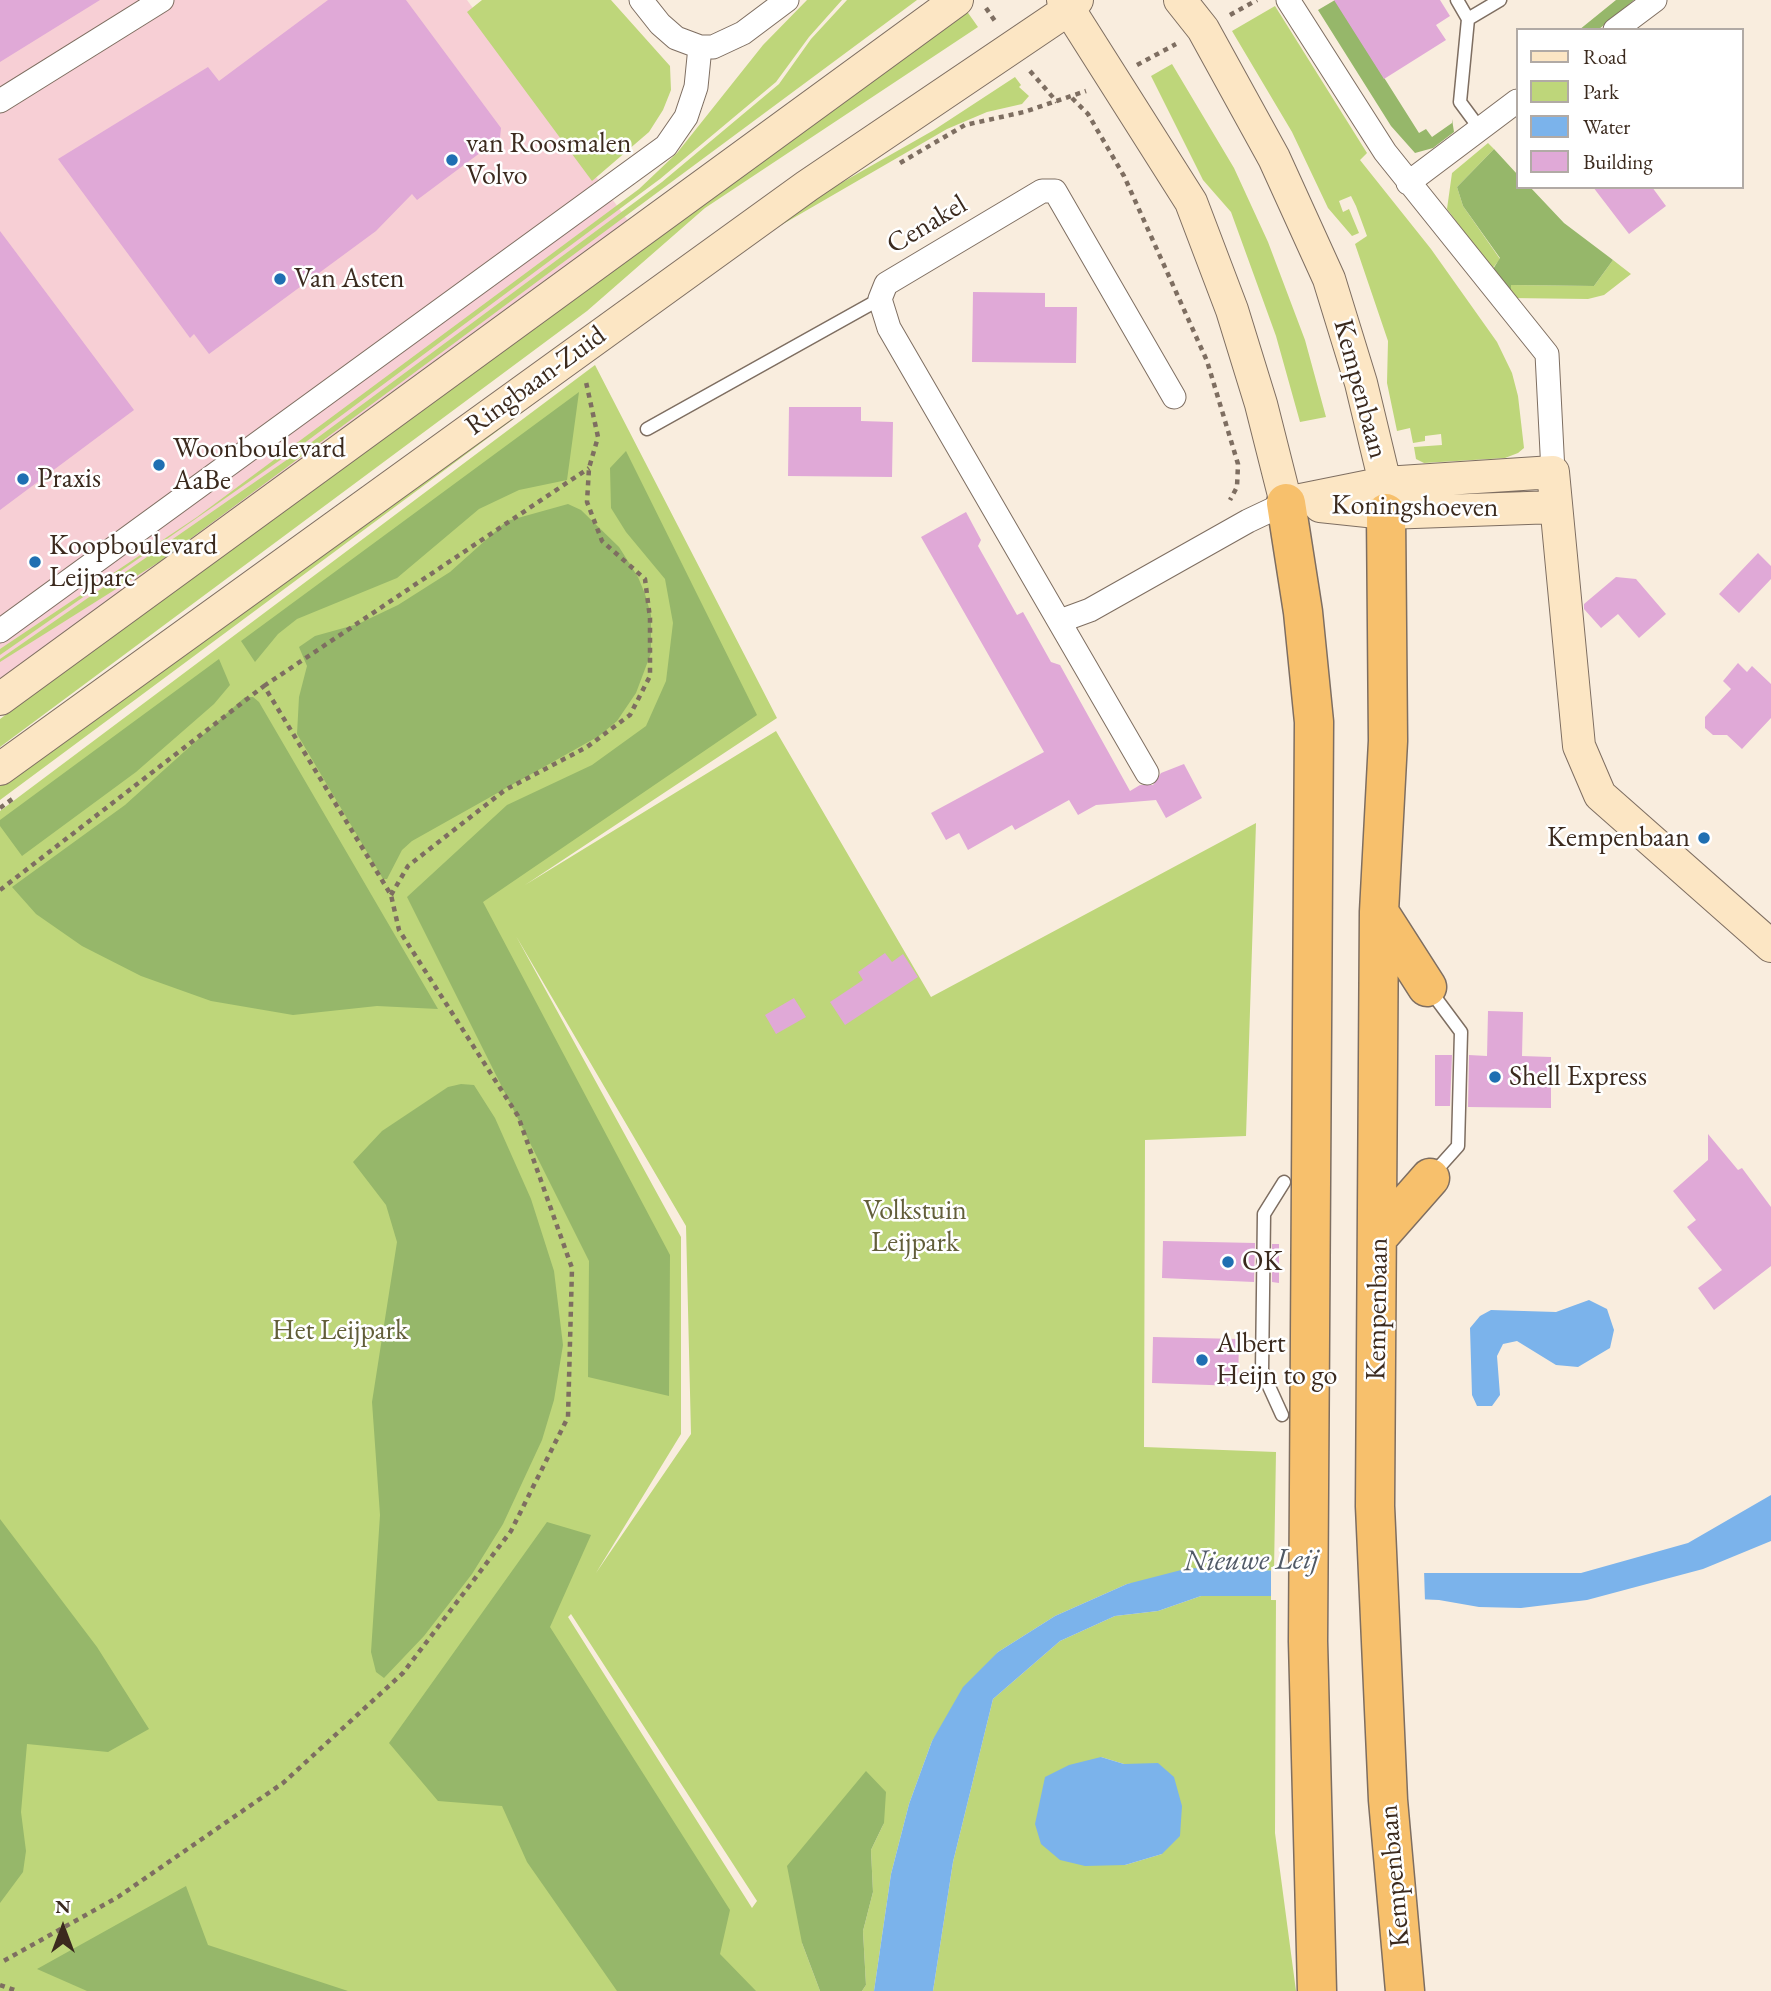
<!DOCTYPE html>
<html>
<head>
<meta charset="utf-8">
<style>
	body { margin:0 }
	#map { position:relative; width:1771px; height:1991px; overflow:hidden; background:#f9edde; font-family:"EB Garamond",serif }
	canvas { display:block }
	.legend { position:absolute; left:1516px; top:28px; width:228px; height:161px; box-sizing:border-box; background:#fff; border:2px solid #b1aaa5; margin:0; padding:9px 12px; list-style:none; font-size:21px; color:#3b2a1e }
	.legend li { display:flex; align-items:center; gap:14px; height:35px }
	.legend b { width:35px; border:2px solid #b1aaa5 }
	.north { position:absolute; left:28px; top:1893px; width:70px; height:70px; -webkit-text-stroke:5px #fff; paint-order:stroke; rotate:0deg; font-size:19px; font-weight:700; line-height:28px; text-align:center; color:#3b2a1e }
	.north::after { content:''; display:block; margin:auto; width:24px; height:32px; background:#3b2a1e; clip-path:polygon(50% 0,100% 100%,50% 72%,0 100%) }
</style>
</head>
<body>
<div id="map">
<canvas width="1771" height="1991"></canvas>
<ul class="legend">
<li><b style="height:9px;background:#fce6c4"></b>Road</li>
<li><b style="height:19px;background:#bed67a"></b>Park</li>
<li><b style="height:19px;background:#7bb3eb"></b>Water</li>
<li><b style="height:19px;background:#e0a9d7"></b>Building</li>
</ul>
<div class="north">N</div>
</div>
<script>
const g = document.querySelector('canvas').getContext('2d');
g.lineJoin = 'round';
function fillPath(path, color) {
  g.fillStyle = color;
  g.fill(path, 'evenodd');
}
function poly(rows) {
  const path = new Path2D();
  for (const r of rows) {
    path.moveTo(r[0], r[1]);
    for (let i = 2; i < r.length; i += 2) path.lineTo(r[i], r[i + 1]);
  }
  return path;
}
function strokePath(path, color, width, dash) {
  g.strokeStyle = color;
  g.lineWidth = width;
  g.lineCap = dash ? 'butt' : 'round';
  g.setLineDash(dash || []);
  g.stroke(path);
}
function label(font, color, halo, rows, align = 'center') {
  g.font = font + ' "EB Garamond",serif';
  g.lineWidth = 5;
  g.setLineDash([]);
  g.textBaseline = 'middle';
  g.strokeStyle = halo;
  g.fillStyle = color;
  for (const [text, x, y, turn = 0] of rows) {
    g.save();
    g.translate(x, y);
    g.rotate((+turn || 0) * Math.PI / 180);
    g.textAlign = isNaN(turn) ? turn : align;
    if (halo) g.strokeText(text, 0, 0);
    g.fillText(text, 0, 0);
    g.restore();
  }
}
const built = poly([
	[0,0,467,0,634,229,0,701]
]);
const green = poly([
	[482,0,611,0,670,66,671,90,663,110,649,132,592,181,467,12],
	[807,0,842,0,809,37,776,82,660,179,299,447,0,655,0,649,197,517,639,189,677,153,763,45],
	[847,0,917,0,159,562,0,662,0,659,301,450,662,182,779,84,811,39],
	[1275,6,1367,153,1360,160,1431,249,1497,342,1512,373,1518,396,1524,448,1518,453,1505,458,1424,463,1416,459,1414,447,1442,445,1441,434,1425,436,1425,441,1413,443,1410,428,1397,431,1387,383,1388,341,1355,244,1367,236,1356,206,1351,196,1339,201,1343,212,1349,209,1359,233,1352,236,1328,208,1292,132,1232,31],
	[966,10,978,27,705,208,587,311,0,747,0,719,821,110],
	[1172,64,1234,168,1268,242,1305,340,1326,417,1300,422,1276,336,1231,212,1203,180,1151,76],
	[1015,77,1021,85,1019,87,1029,96,1022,104,987,112,947,129,752,242,0,800,0,786,636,314,799,207,934,130],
	[1488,143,1494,149,1457,187,1463,206,1500,259,1492,269,1447,209,1452,173],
	[1613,260,1631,274,1604,295,1588,299,1510,298,1511,285,1594,286],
	[595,365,777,718,525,885,776,731,931,997,1256,823,1246,1136,1145,1140,1144,1447,1276,1452,1274,1571,1233,1569,1127,1584,1055,1616,998,1652,932,1741,909,1804,891,1874,874,1991,862,1991,866,1985,863,1931,873,1892,871,1850,884,1823,802,1943,820,1991,0,1991,0,811],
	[516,936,686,1226,691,1434,596,1573,681,1434,681,1237],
	[571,1614,757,1901,752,1908,568,1617],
	[1201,1596,1276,1596,1275,1833,1296,1991,933,1991,953,1862,993,1699,1060,1641,1115,1616,1158,1611],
	[1101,1757,1124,1764,1162,1854,1125,1865]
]);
const forest = poly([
	[1335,0,1419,133,1426,129,1432,137,1452,123,1452,119,1454,132,1433,148,1415,153,1391,126,1318,10],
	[1616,0,1634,0,1598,30,1579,30],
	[1494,149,1517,174,1517,187,1530,187,1564,223,1613,260,1594,286,1511,285,1511,294,1493,269,1500,258,1463,206,1457,187],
	[579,392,567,480,519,490,479,509,397,578,297,619,278,634,255,662,241,641],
	[626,451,757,715,483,902,670,1255,669,1396,588,1377,589,1261,407,897,507,805,592,765,646,726,666,681,673,623,665,579,626,532,611,508,610,468],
	[568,504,581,510,619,547,638,577,645,594,651,615,651,653,636,693,617,721,599,736,412,841,402,850,387,879,383,879,297,734,299,697,307,666,299,647,315,636,358,624,398,605,450,572,507,521],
	[219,659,230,685,214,704,136,772,22,856,0,826,0,820],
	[245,697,253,697,259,702,438,1009,377,1006,293,1015,211,1001,141,976,82,946,36,914,12,887,125,805],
	[461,1084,474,1085,495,1118,531,1199,554,1271,563,1345,554,1400,542,1440,503,1524,472,1574,424,1636,384,1678,376,1672,371,1652,380,1515,372,1402,397,1242,386,1205,353,1162,382,1131,448,1087],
	[0,1519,97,1647,149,1729,108,1752,27,1744,21,1812,26,1851,23,1872,0,1903],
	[547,1522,591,1535,550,1627,730,1910,720,1954,756,1991,617,1991,527,1862,502,1806,438,1801,389,1743],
	[866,1771,886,1792,884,1823,871,1850,873,1892,863,1931,866,1985,862,1991,820,1991,802,1943,787,1866],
	[186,1886,208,1945,348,1991,87,1991,37,1969]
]);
const water = poly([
	[1589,1300,1607,1309,1614,1330,1610,1348,1578,1367,1556,1365,1517,1341,1503,1344,1497,1356,1500,1395,1492,1406,1477,1406,1472,1395,1470,1328,1480,1316,1491,1310,1556,1312],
	[1771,1495,1771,1541,1703,1569,1587,1600,1521,1608,1479,1607,1439,1600,1349,1596,1201,1596,1158,1611,1115,1616,1060,1641,993,1699,953,1862,933,1991,874,1991,891,1874,909,1804,932,1741,963,1687,998,1652,1055,1616,1127,1584,1189,1568,1349,1573,1581,1573,1688,1543],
	[1101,1757,1124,1764,1158,1763,1174,1777,1182,1806,1180,1836,1162,1854,1125,1865,1085,1866,1060,1860,1041,1844,1035,1824,1045,1777,1069,1765]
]);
const pier = poly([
	[1271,1567,1424,1570,1425,1602,1271,1600]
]);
const building = poly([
	[0,0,100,0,0,62],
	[328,0,406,0,501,128,500,138,417,200,412,194,376,231,209,354,194,334,190,338,58,159,208,67,219,81],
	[1334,0,1440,0,1450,16,1436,25,1446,40,1384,79],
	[1593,187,1652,187,1666,206,1629,234],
	[0,231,134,410,0,510],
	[973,292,1045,293,1045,307,1077,307,1076,363,972,362],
	[789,407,861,407,861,421,893,422,892,477,788,476],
	[966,512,981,540,978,546,1017,615,1023,612,1051,662,1060,665,1130,791,1140,785,1153,785,1161,773,1184,764,1202,798,1166,818,1156,800,1096,805,1078,815,1069,800,1015,830,1012,825,968,850,959,833,946,840,931,813,1044,752,921,537],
	[1758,553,1771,566,1771,579,1739,613,1719,594],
	[1616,577,1636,579,1666,614,1639,638,1618,614,1601,628,1584,609,1584,604],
	[1738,663,1747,672,1752,666,1771,684,1771,718,1742,749,1727,735,1713,735,1705,728,1705,717,1731,689,1723,681],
	[885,953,892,962,903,954,918,977,845,1025,830,1002,863,980,858,972],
	[794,998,806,1017,776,1034,765,1015],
	[1488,1011,1523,1012,1522,1056,1551,1057,1551,1108,1468,1107,1469,1055,1487,1056],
	[1435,1055,1452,1055,1450,1106,1435,1106],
	[1708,1134,1738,1170,1742,1168,1771,1207,1771,1266,1714,1310,1698,1288,1722,1270,1687,1227,1696,1220,1673,1191,1708,1160],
	[1163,1241,1255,1243,1254,1282,1162,1278],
	[1272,1244,1279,1244,1279,1283,1272,1282],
	[1153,1337,1239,1339,1238,1386,1152,1383]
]);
const path = poly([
	[986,8,997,24],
	[1230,15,1257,0],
	[1137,65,1176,44],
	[1030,71,1057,102],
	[1072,98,1088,114,1124,176,1207,361,1238,464,1237,487,1230,500],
	[900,163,965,125,1024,112,1086,91],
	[264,686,589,468],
	[0,808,15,797],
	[0,890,264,686,391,895,399,930,518,1116,572,1268,568,1417,511,1531,403,1673,283,1783,118,1897,0,1963],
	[391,895,408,866,505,790,587,747,630,715,650,676,650,618,645,579,602,541,587,502,589,468,598,437,586,382],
	[0,1985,17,1991]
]);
const lane = poly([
	[1457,0,1468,19,1460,102,1480,129],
	[1468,19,1500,0],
	[647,429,880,299],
	[1429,989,1461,1032,1458,1146,1432,1175],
	[1282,1415,1262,1371,1264,1214,1284,1182]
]);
const street = poly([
	[641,0,660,24,676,38,700,47,713,47,743,33,787,0],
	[1288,0,1385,152,1547,354,1553,472],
	[1615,30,1655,0],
	[0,101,162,0],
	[1408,183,1517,101],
	[1060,621,1090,610,1248,521,1286,503],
	[0,631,666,146,686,117,696,87,700,47],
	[1147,773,889,328,880,299,886,284,1042,191,1055,191,1174,397]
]);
const secondary = poly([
	[1063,0,1191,202,1232,310,1261,404,1286,503],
	[1180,0,1203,29,1274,158,1329,279,1361,383,1385,483,1386,503],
	[1286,503,1385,483,1553,472,1579,746,1600,795,1771,946],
	[1320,506,1386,513,1556,507],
	[0,699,957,0],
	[0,769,807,186,1069,9,1077,0]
]);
const highway = poly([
	[1286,503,1303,612,1314,722,1308,1641,1317,1991],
	[1386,513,1388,741,1379,912,1375,1506,1388,1800,1405,1991],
	[1379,912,1427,987],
	[1379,1236,1430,1178]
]);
const markers = [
	[452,160,7,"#1f6fb2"],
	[280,279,7,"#1f6fb2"],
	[159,465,7,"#1f6fb2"],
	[23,479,7,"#1f6fb2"],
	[35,562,7,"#1f6fb2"],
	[1704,838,7,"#1f6fb2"],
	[1495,1077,7,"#1f6fb2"],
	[1228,1262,7,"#1f6fb2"],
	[1202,1360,7,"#1f6fb2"]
];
const poiNames = [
	["van Roosmalen",466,144],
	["Volvo",466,176],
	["Van Asten",294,279],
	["Woonboulevard",173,449],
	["AaBe",173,481],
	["Praxis",37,479],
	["Koopboulevard",49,546],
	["Leijparc",49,578],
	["Kempenbaan",1690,838,"right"],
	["Shell Express",1509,1077],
	["OK",1242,1262],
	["Albert",1216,1344],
	["Heijn to go",1216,1376]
];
const streetNames = [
	["Cenakel",927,225,-31],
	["Ringbaan-Zuid",536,381,-36],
	["Kempenbaan",1360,389,75],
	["Koningshoeven",1415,507,1],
	["Kempenbaan",1378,1309,-89],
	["Kempenbaan",1395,1876,-95]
];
const parkNames = [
	["Volkstuin",915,1211],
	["Leijpark",915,1243],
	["Het Leijpark",340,1331]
];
const waterNames = [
	["Nieuwe Leij",1251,1561,-1]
];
fillPath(built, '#f7cfd5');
fillPath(green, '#bed67a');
fillPath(forest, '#96b76a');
fillPath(water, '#7bb3eb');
fillPath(pier, '#f9edde');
fillPath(building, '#e0a9d7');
strokePath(lane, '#7e6e61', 15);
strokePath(street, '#7e6e61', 25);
strokePath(secondary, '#7e6e61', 34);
strokePath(highway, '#7e6e61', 41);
strokePath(path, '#7e6e61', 4.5, [5, 5]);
strokePath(lane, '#fff', 12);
strokePath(street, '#fff', 23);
strokePath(secondary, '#fce6c4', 32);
strokePath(highway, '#f7c06c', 38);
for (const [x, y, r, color] of markers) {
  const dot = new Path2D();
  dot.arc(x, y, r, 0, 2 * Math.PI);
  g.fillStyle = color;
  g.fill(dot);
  strokePath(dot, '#fff', 2.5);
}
label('28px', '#3b2a1e', '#fff', poiNames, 'left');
label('28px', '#3b2a1e', '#fff', streetNames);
label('28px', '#625e3a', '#fff', parkNames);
label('italic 30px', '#515a66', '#fff', waterNames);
</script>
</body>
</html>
